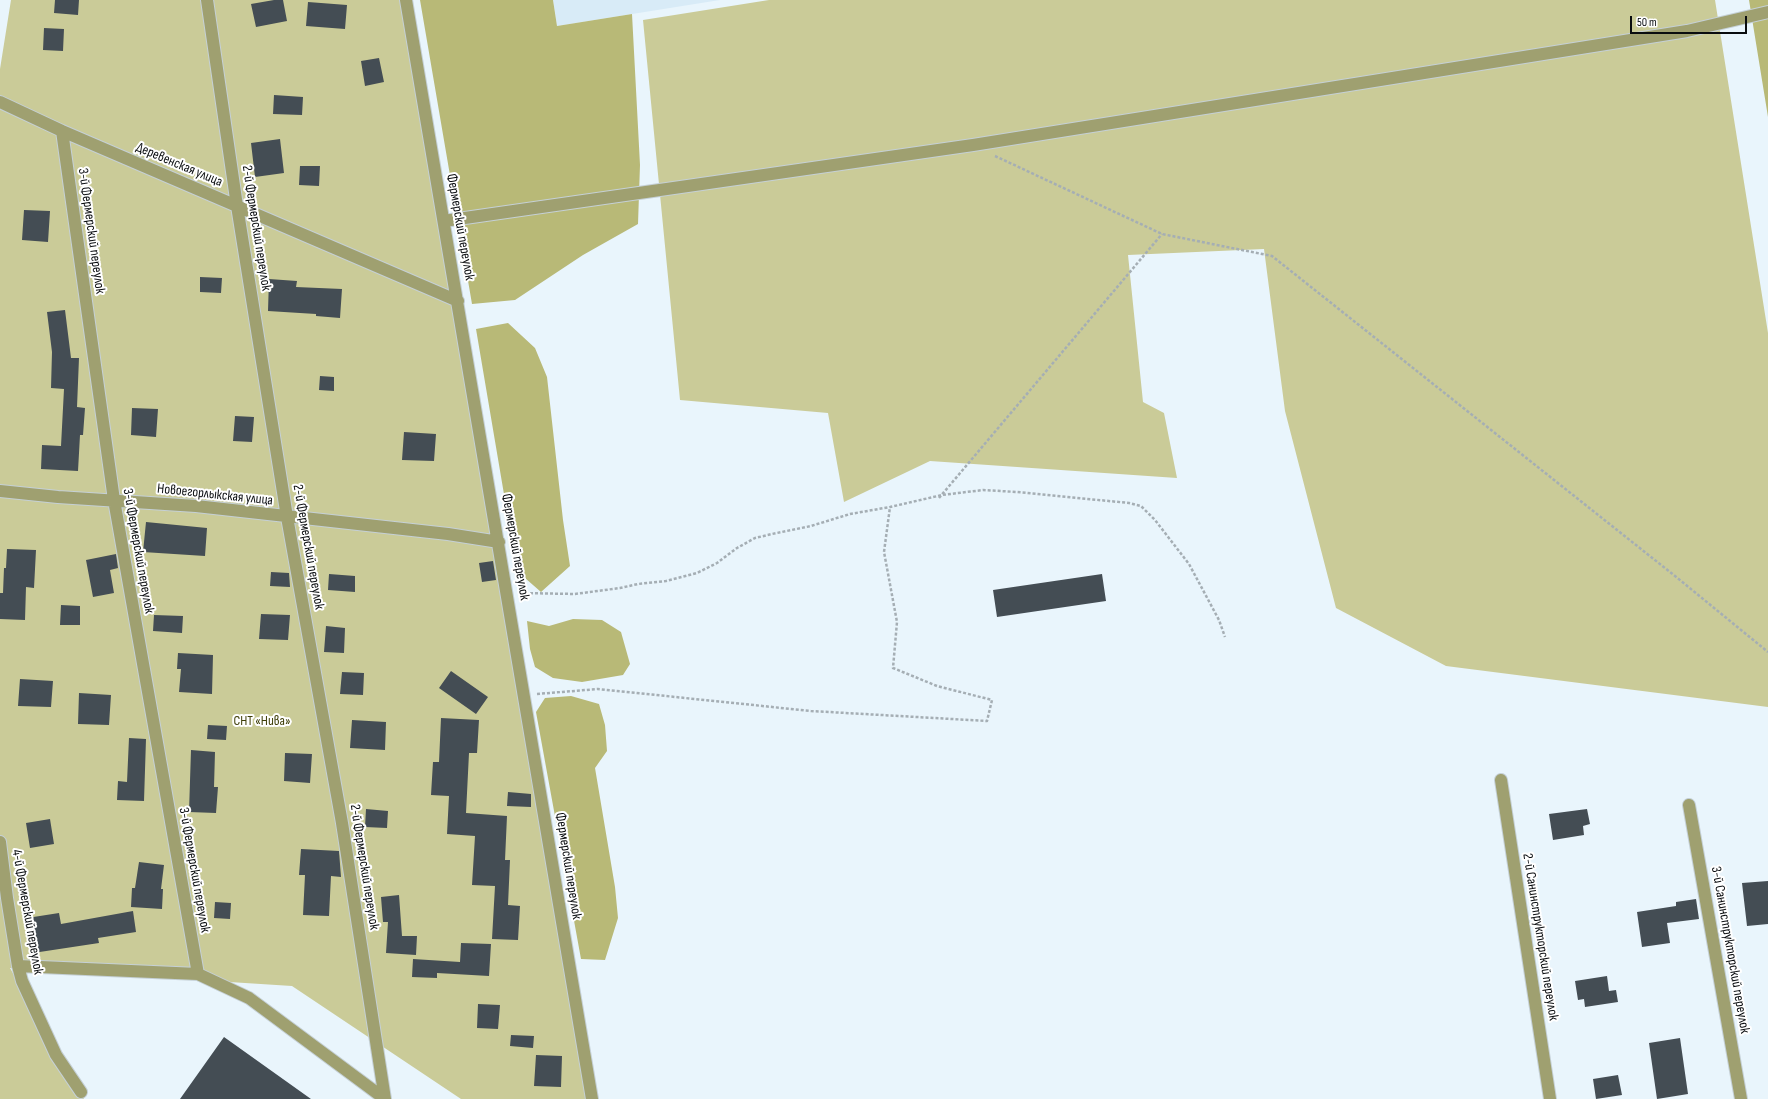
<!DOCTYPE html>
<html>
<head>
<meta charset="utf-8">
<style>
	body { margin:0 }
	#map { position:relative; width:1768px; height:1099px; overflow:hidden; background:#e9f5fc; font-family:"Sofia Sans Condensed",sans-serif }
	canvas { display:block }
	.scale { position:absolute; left:1630px; top:16px; width:117px; height:18px; box-sizing:border-box; border:2px solid #090c0f; border-top:0; padding-left:5px; font-size:12px; line-height:14px; white-space:nowrap; color:#090c0f; -webkit-text-stroke:3px #fff; paint-order:stroke }
</style>
</head>
<body>
<div id="map">
<canvas width="1768" height="1099"></canvas>
<div class="scale">50 m</div>
</div>
<script>
const g = document.querySelector('canvas').getContext('2d');
g.lineJoin = 'round';
function fillPath(path, color) {
  g.fillStyle = color;
  g.fill(path, 'evenodd');
}
function poly(rows) {
  const path = new Path2D();
  for (const r of rows) {
    path.moveTo(r[0], r[1]);
    for (let i = 2; i < r.length; i += 2) path.lineTo(r[i], r[i + 1]);
  }
  return path;
}
function strokePath(path, color, width, dash) {
  g.strokeStyle = color;
  g.lineWidth = width;
  g.lineCap = dash ? 'butt' : 'round';
  g.setLineDash(dash || []);
  g.stroke(path);
}
function label(font, color, halo, rows, align = 'center') {
  g.font = font + ' "Sofia Sans Condensed",sans-serif';
  g.lineWidth = 4;
  g.setLineDash([]);
  g.textBaseline = 'middle';
  g.strokeStyle = halo;
  g.fillStyle = color;
  for (const [text, x, y, turn = 0] of rows) {
    g.save();
    g.translate(x, y);
    g.rotate((+turn || 0) * Math.PI / 180);
    g.textAlign = isNaN(turn) ? turn : align;
    if (halo) g.strokeText(text, 0, 0);
    g.fillText(text, 0, 0);
    g.restore();
  }
}
const built = poly([
	[553,0,720,0,557,26]
]);
const green = poly([
	[11,0,405,0,592,1099,461,1099,292,986,10,968,84,1099,0,1099,0,69],
	[769,0,1715,0,1768,333,1768,707,1446,666,1336,608,1285,411,1264,249,1128,255,1143,402,1164,413,1177,478,930,461,844,502,828,413,680,400,643,20]
]);
const forest = poly([
	[420,0,553,0,557,26,632,14,640,165,638,224,583,255,515,300,472,304],
	[1749,0,1768,0,1768,117],
	[508,323,535,348,547,377,563,520,570,566,541,592,517,571,476,329],
	[573,619,602,620,621,632,630,664,623,675,582,682,553,678,535,667,530,649,527,621,549,626],
	[571,696,599,704,605,725,607,751,595,768,615,887,618,918,605,960,581,959,536,712,545,698]
]);
const building = poly([
	[55,0,79,0,78,15,54,13],
	[274,0,283,0,287,21,256,27,251,4],
	[308,2,347,5,345,29,306,26],
	[44,28,64,29,63,51,43,50],
	[379,58,384,82,365,86,361,61],
	[274,95,303,97,302,115,273,114],
	[280,139,284,173,255,177,251,143],
	[300,166,320,166,319,186,299,185],
	[24,210,50,211,48,242,22,240],
	[200,277,222,278,221,293,200,292],
	[269,279,297,281,296,287,342,289,340,318,316,316,316,314,268,311],
	[65,310,71,358,79,358,77,407,85,408,83,435,80,435,78,471,41,469,42,445,61,446,64,389,51,388,52,352,47,312],
	[320,376,334,377,334,391,319,390],
	[132,408,158,409,156,437,131,435],
	[235,416,254,417,252,442,233,441],
	[404,432,436,434,434,461,402,460],
	[146,522,207,528,205,556,143,552],
	[7,549,36,550,34,588,26,587,25,620,0,619,0,593,3,593,4,568,6,568],
	[116,554,118,568,110,570,114,593,93,597,86,560],
	[493,561,496,580,482,582,479,563],
	[271,572,289,573,290,587,270,586],
	[329,574,355,576,355,592,328,590],
	[1102,574,1106,601,997,617,993,590],
	[61,605,80,606,80,625,60,625],
	[261,614,290,615,288,640,259,639],
	[154,615,183,616,182,633,153,631],
	[326,626,345,628,344,653,324,652],
	[178,653,213,655,212,694,179,692,181,669,177,669],
	[451,671,488,697,476,714,439,688],
	[342,672,364,673,363,695,340,694],
	[20,679,53,681,51,707,18,706],
	[79,693,111,695,109,725,78,724],
	[441,718,479,720,477,753,469,753,466,813,507,816,505,860,510,860,508,905,520,906,518,940,492,939,495,886,472,885,475,836,447,834,449,796,431,795,433,762,439,762],
	[352,720,386,722,385,750,350,748],
	[208,725,227,726,226,740,207,739],
	[129,738,146,739,144,801,117,800,118,781,127,782],
	[191,750,215,752,214,787,218,787,216,813,189,812],
	[285,753,312,754,310,783,284,781],
	[508,792,531,794,531,807,507,806],
	[366,809,388,811,387,828,365,827],
	[1587,809,1590,824,1583,826,1584,835,1553,840,1549,814],
	[50,819,54,844,30,848,26,823],
	[301,849,339,851,341,877,331,876,329,916,303,915,305,875,299,875],
	[139,862,164,865,161,889,163,889,162,909,131,907,132,888,135,888],
	[1768,881,1768,924,1747,926,1742,883],
	[399,895,402,936,417,936,416,955,386,953,388,922,383,922,381,897],
	[1696,899,1699,919,1667,923,1670,943,1642,947,1637,912,1676,906,1676,902],
	[215,902,231,903,230,919,214,918],
	[133,911,136,932,98,938,99,943,33,953,27,918,59,913,61,924],
	[461,943,491,944,489,976,437,973,437,978,412,977,413,959,460,962],
	[1607,976,1609,991,1616,990,1618,1002,1585,1007,1584,999,1578,1000,1575,981],
	[478,1004,500,1005,498,1029,477,1028],
	[511,1035,534,1036,533,1048,510,1046],
	[224,1037,311,1099,180,1099],
	[1680,1038,1688,1094,1657,1099,1649,1043],
	[536,1055,562,1056,561,1087,534,1086],
	[1618,1075,1622,1095,1596,1099,1593,1079]
]);
const path = poly([
	[995,156,1162,234,1272,256,1675,576,1768,652],
	[939,498,1162,234],
	[520,593,575,594,620,588,638,584,666,581,697,573,717,563,737,548,755,538,772,534,811,526,850,514,890,507,942,495,983,490,1017,492,1129,503,1141,506,1155,520,1189,564,1219,620,1225,637],
	[537,694,598,689,811,711,987,721,992,700,937,686,893,668,897,622,884,552,890,507]
]);
const minor = poly([
	[207,0,237,206,287,517,342,823,385,1099],
	[406,0,592,1099],
	[0,102,62,131,458,301],
	[62,131,114,500,198,974],
	[444,221,973,145,1687,31,1768,12],
	[0,491,58,497,196,506,448,534,499,542],
	[1501,780,1550,1099],
	[1689,805,1741,1099],
	[0,842,7,898,18,966,22,981,56,1055,81,1092],
	[18,966,198,974,249,998,385,1099]
]);
const streetNames = [
	["Деревенская улица",179,165,23],
	["Фермерский переулок",460,227,80],
	["2-й Фермерский переулок",256,228,81],
	["3-й Фермерский переулок",91,231,82],
	["Новоегорлыкская улица",215,495,6],
	["2-й Фермерский переулок",308,547,80],
	["Фермерский переулок",515,547,80],
	["3-й Фермерский переулок",138,551,80],
	["Фермерский переулок",568,866,81],
	["2-й Фермерский переулок",364,867,81],
	["3-й Фермерский переулок",194,870,80],
	["4-й Фермерский переулок",27,912,80],
	["2-й Санинструкторский переулок",1540,937,81],
	["3-й Санинструкторский переулок",1730,950,80]
];
const parkNames = [
	["СНТ «Нива»",262,721]
];
fillPath(built, '#d8ebf7');
fillPath(green, '#cacb98');
fillPath(forest, '#b8b977');
fillPath(building, '#444d54');
strokePath(minor, '#c5d0d6', 14);
strokePath(path, '#a5aeb4', 2.5, [3, 2]);
strokePath(minor, '#9fa070', 12);
label('14px', '#090c0f', '#fff', streetNames);
label('14px', '#3e3e08', '#fff', parkNames);
</script>
</body>
</html>
